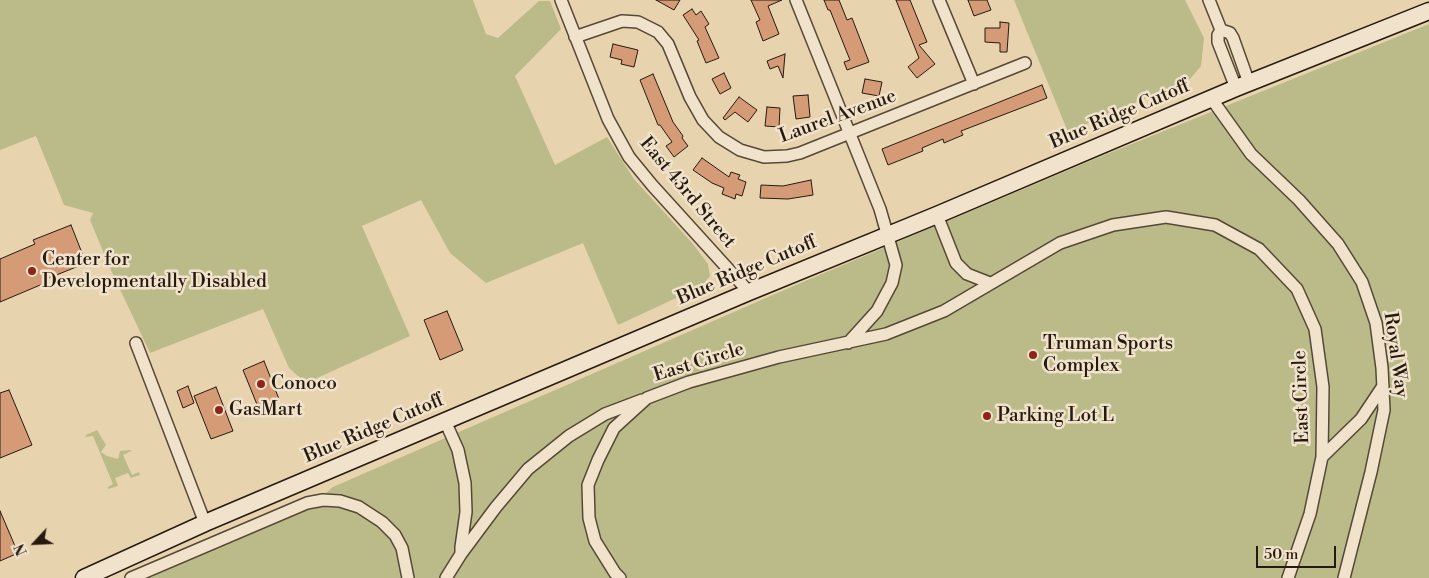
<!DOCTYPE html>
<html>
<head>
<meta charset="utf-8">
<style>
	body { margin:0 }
	#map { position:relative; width:1429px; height:578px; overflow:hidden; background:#e8d3af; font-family:"Libre Bodoni",serif }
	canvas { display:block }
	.north { position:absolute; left:10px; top:518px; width:50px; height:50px; -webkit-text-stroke:4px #f0e2cb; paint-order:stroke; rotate:245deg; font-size:14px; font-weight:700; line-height:20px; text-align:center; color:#261a0f }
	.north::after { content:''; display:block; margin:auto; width:18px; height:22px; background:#261a0f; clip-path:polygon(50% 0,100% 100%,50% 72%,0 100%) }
	.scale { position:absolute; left:1256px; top:546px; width:80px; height:22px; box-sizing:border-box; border:2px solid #261a0f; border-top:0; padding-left:6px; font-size:15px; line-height:18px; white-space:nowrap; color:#261a0f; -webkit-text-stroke:4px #f0e2cb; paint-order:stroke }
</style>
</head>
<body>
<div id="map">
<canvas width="1429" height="578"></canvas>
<div class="north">N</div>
<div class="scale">50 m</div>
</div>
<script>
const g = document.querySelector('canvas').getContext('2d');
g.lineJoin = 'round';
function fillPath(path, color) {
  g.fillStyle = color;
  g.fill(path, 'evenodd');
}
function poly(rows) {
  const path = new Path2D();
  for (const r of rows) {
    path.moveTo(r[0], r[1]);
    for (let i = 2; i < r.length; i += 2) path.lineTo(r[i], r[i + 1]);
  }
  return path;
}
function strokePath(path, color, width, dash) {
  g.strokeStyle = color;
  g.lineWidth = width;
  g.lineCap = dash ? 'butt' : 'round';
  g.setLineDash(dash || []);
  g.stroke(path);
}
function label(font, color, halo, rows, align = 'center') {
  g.font = font + ' "Libre Bodoni",serif';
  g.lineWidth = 5;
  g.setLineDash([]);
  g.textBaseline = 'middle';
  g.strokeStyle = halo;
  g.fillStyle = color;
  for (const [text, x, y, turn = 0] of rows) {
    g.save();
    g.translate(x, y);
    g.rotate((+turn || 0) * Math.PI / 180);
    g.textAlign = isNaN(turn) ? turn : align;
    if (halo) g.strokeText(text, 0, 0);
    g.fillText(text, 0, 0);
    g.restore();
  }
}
const green = poly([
	[0,0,473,0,486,34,498,38,539,1,550,1,561,29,515,76,555,165,607,137,634,179,693,244,708,264,710,276,702,286,618,325,583,243,486,283,450,253,421,200,362,226,410,336,306,383,289,368,263,309,150,353,110,268,90,220,93,213,64,205,36,136,0,150],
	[1014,0,1185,0,1204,38,1201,66,1190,79,1068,132],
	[1429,24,1429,578,148,578,303,512,333,487,798,284,1097,158],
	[97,430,106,445,101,452,107,456,118,459,120,451,131,450,131,451,123,455,132,475,139,472,140,475,131,478,128,473,115,478,118,486,108,489,108,487,113,484,93,436,85,437,86,435]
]);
const building = poly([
	[656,0,680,0,674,10,656,0],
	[751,0,782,0,768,6,779,34,763,41,756,22,760,20,751,0],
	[824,0,839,0,847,20,852,18,869,62,847,70,844,62,850,60,830,10,828,10,824,0],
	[896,0,910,0,927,42,919,45,935,64,917,78,908,67,919,58,896,0],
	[968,0,987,0,991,10,974,16,968,0],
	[692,9,696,15,701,11,709,24,705,27,719,58,706,63,697,41,699,40,683,15,692,9],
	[1000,22,1009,23,1007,52,1000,52,1000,43,985,42,985,28,1000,28,1000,22],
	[613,44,638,50,634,67,621,64,622,60,610,57,613,44],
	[785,54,783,78,778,66,770,69,767,61,785,54],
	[724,73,731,88,720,94,712,79,724,73],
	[653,74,673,122,683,136,682,138,688,146,674,157,666,146,672,142,660,125,658,125,640,80,653,74],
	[865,79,882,82,879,96,862,93,865,79],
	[1042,85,1047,98,961,131,963,135,944,143,943,139,922,148,923,151,888,165,882,149,1042,85],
	[808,95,810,117,796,119,793,96,808,95],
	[739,97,757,110,748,122,735,112,725,120,723,118,739,97],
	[767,107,780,108,779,127,765,126,767,107],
	[702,158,729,177,731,172,740,175,738,179,746,182,742,196,736,194,735,199,722,194,724,188,712,183,693,170,702,158],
	[811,180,813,195,788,199,760,198,761,185,783,186,811,180],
	[71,225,86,263,44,280,45,283,0,302,0,259,35,244,33,240,71,225],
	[447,311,463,350,440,360,424,320,447,311],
	[264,361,279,399,258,407,243,370,264,361],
	[188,386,194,403,183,408,177,391,188,386],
	[216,387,233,431,211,439,194,396,216,387],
	[9,390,32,445,0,458,0,393,9,390],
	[0,511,18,553,0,561,0,511]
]);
const minor = poly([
	[561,0,608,119,629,157,652,185,749,292],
	[796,0,880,209,896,265,892,283,877,311,848,343],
	[939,0,974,84],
	[1209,0,1221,30],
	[575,37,622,21,638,22,658,32,668,44,690,97,703,120,719,137,740,150,764,157,787,156,800,153,1025,63],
	[1236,88,1218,42,1218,35,1221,30,1230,33,1233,38,1249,83],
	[1211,98,1251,154,1299,200,1338,244,1362,282,1376,323,1382,368,1384,410,1371,472,1344,578],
	[937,215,956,263,967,274,990,283],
	[136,343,205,523],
	[445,421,458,450,465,483,466,512,461,547,461,554],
	[1322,457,1361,419,1383,386],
	[131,578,307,503,323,500,340,501,359,507,382,522,395,535,402,548,408,578],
	[446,578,461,554,496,507,528,469,569,436,605,414,642,400],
	[620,578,615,573,595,541,589,518,588,485,598,460,614,428,647,398,689,382,779,357,886,334,944,311,1060,243,1113,225,1166,217,1215,225,1259,249,1297,289,1315,329,1323,387,1322,457,1310,514,1288,578]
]);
const secondary = poly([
	[84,578,205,523,749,292,937,215,1236,88,1429,11]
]);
const markers = [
	[32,271,5,"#8f2418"],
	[1033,355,5,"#8f2418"],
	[261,384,5,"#8f2418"],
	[219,410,5,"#8f2418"],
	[987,416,5,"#8f2418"]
];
const streetNames = [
	["Blue Ridge Cutoff",1120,115,-23],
	["Laurel Avenue",838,117,-20],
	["East 43rd Street",687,193,50],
	["Blue Ridge Cutoff",747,271,-23],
	["Royal Way",1395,355,82],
	["East Circle",699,363,-17],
	["East Circle",1302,397,-92],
	["Blue Ridge Cutoff",374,429,-23]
];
const poiNames = [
	["Center for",42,260],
	["Developmentally Disabled",42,282],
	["Truman Sports",1043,344],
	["Complex",1043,366],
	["Conoco",271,384],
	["GasMart",229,410],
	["Parking Lot L",997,416]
];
fillPath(green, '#babb88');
fillPath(building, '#d59b77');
strokePath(building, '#261a0f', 1);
strokePath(minor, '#564837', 14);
strokePath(secondary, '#261a0f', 19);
strokePath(minor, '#f0e2cb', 11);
strokePath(secondary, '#f0e2cb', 16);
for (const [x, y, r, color] of markers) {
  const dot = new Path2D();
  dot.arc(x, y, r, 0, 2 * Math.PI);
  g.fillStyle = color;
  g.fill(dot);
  strokePath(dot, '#f0e2cb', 2);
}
label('19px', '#261a0f', '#f0e2cb', streetNames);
label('19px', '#261a0f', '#f0e2cb', poiNames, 'left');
</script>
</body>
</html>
